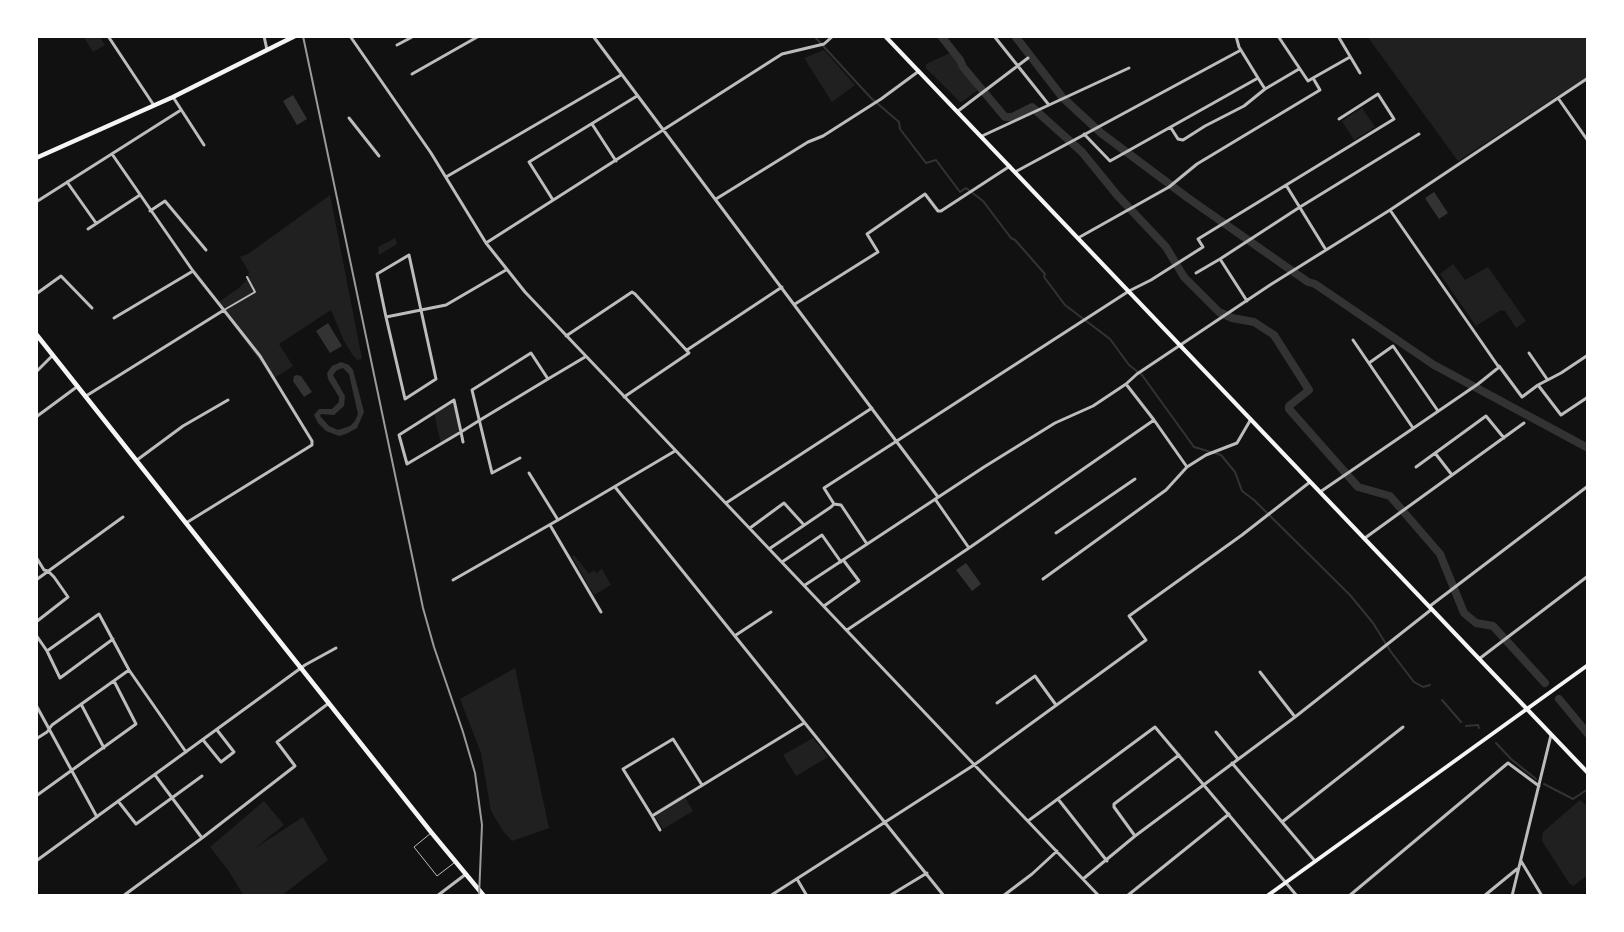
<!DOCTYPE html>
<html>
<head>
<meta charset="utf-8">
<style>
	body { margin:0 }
	#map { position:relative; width:1624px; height:932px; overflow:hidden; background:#111; font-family:Karla,sans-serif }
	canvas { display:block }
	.frame { position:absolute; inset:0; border:38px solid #fff; pointer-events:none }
</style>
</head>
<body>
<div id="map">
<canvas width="1624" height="932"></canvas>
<div class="frame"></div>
</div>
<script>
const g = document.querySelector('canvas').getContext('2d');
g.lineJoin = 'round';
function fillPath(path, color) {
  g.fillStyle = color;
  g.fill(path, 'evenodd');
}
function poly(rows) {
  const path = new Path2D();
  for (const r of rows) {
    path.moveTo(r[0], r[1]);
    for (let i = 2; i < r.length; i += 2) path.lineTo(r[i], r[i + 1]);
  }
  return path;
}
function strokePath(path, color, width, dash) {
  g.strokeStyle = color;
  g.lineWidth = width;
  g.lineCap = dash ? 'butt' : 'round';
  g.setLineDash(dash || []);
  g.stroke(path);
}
const green = poly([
	[83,36,99,36,105,45,93,52],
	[1367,36,1588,36,1588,76,1458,161],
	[824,50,855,85,832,102,804,58],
	[950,53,979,89,962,102,960,102,926,68,926,64],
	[1362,108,1375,127,1354,140,1342,121],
	[330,195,362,359,357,360,352,354,344,341,331,310,279,344,293,366,273,379,217,303,239,288,246,281,249,272,240,257,248,254],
	[395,238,397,244,379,255,378,247],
	[1453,264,1465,280,1488,267,1526,321,1516,328,1505,311,1501,310,1476,326,1440,274],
	[454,400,461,432,441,444,434,413],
	[574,555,589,574,594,570,596,573,602,569,611,585,594,595,572,557],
	[515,668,549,828,512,841,503,831,491,811,481,753,460,699],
	[813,738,828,757,796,776,783,755],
	[683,794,693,811,663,829,653,813],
	[1580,800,1588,807,1588,875,1573,886,1569,883,1542,841,1543,832],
	[264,801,284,825,255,848,303,817,328,860,281,896,244,896,228,870,210,847]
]);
const water = poly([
	[293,95,307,119,297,125,283,101],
	[1434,192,1448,213,1439,219,1425,198],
	[328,323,342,346,330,353,316,331],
	[341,362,349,365,353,370,364,412,357,428,346,434,339,436,326,431,318,423,314,415,319,409,332,409,339,402,339,397,328,379,327,373,332,366],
	[343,368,349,374,358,414,355,421,350,426,338,430,329,426,320,416,321,414,334,415,344,406,345,396,333,375,337,370],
	[297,375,301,376,312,392,304,397,293,381,294,376],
	[966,563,981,584,972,591,956,570]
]);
const stream = poly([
	[814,36,871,98,899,122,900,129,926,163,936,160,960,192,966,188,983,201,1011,238,1015,240,1045,274,1044,277,1065,305,1110,339,1129,365,1142,375,1194,447,1221,455,1235,472,1242,491,1254,500,1350,595,1373,623,1391,652,1414,682,1423,687,1430,685],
	[1442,700,1461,722],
	[1466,726,1478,725,1479,728],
	[1496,743,1511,759,1536,779],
	[1544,784,1573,799,1588,789]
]);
const canal = poly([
	[941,36,960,60,963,67,1005,117,1012,117,1032,107,1082,152,1117,195,1166,247,1184,277,1219,312,1232,318,1254,322,1274,335,1309,390,1289,406,1289,409,1358,487,1390,496,1440,554,1464,613,1476,623,1493,626,1545,683],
	[1015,36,1063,98,1101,133,1188,198,1308,282,1315,284,1434,365,1588,448],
	[1559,699,1588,734]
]);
const service = poly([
	[431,833,414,847,437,876,454,863]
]);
const pedestrian = poly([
	[224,310,255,292,247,277]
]);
const minor = poly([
	[108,36,153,104],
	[264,36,267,50],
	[350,36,431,153,486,243,525,292,1099,896],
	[593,36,938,497],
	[994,36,1049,105],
	[1338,36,1360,73],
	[397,45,414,36],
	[412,74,479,36],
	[1258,78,1265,89,1299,69],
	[1313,78,1350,57],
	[173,97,204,145],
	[1558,98,1588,141],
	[958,111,1028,58],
	[349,118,379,156],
	[592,124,616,161],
	[1171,128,1178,139,1183,140,1205,126,1244,106,1265,89],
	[1084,134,1110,161,1258,78,1239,47,1236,36],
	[982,136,1129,68],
	[112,154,193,271,260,356,312,441,312,445,186,523],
	[1015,172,1241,50],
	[446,177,621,75],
	[67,182,96,223],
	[1286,185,1326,250],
	[716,199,808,142,823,136,881,99,919,71],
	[553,200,529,162,637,96],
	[36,202,181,110],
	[150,211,165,201,206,250],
	[88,229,140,195],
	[1078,238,1169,187,1197,164,1320,90,1313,78,1308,81,1278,36],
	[486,243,782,54,824,44,833,36],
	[409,255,436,379,405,399,386,317,377,274,409,255],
	[1220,259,1300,207,1419,134],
	[1196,273,1220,259,1247,301],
	[36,294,61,276,92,308],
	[795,304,878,252,867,234,925,194,938,211,941,211,1010,166],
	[386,317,446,305,506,270],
	[114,318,193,271],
	[566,336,632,292,635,294,689,353,624,397],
	[1353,340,1413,428],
	[687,350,782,287],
	[1529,353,1547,379],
	[1369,363,1393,346,1438,411],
	[1499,366,1522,397,1538,385,1561,373,1588,355],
	[36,372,53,355],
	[1126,384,1154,420,1187,467],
	[1538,385,1561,415,1588,397],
	[86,396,224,310],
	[36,417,78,386],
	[463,442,461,432,454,400,399,435,407,464,461,432,480,420,548,379,585,357],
	[1435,453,1452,475],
	[520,458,492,473,472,390,531,353,548,379],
	[137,460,183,426,228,400],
	[1416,467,1486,416,1504,438],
	[529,473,558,520],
	[615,487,944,896],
	[1320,492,1478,384,1498,368,1498,366,1390,210],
	[935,499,969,548],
	[726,503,872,408],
	[834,504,841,505,867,544],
	[550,525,601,612],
	[750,528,784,503,804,525],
	[1056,533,1135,479],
	[1365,538,1524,423],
	[769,549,831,507,834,504,824,488,1129,291,1151,280,1203,247,1198,239,1394,119,1378,94,1339,119],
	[36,557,44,570,48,571,54,577,68,597,36,622],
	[782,562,822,535,841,562],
	[1043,579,1166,490,1187,467,1206,455,1237,443,1251,419],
	[36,580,123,517],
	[453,580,558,520,675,451],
	[805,585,984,467,1055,423,1093,406,1126,384,1137,374,1270,285,1390,210,1588,78],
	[824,606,859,581,844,561],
	[1430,606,1588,486],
	[847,630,969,548,1154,420],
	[36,635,47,651,60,678,113,639],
	[736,635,771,612],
	[47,651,99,614,129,670,186,752],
	[1479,659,1588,576],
	[1260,672,1295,717],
	[997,703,1035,676,1056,705],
	[81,704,104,748],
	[36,705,97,817],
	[1216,732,1238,759],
	[36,739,47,732,52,725,129,670],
	[203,740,221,762,234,752,217,730],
	[1232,763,1315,861],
	[155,775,202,838],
	[702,785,673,739,623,769,652,816,804,723],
	[36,796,136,724,114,681],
	[1058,799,1107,861],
	[118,801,136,824,202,776],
	[652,816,660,830],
	[1028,821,1155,727,1297,896],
	[1282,822,1403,727],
	[1135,836,1114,807,1114,804,1179,755],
	[36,861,305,665,336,648],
	[1521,861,1542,896],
	[797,879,807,896],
	[1083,879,1135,836,1295,717,1432,609],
	[123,896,202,838,295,766,277,742,329,703],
	[437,896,466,874],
	[770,896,974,765,1146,640,1129,616,1242,535,1310,482],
	[889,896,927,873],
	[1003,896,1032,874,1057,851],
	[1127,896,1229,814],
	[1349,896,1508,763,1539,786],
	[1484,896,1517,869],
	[1512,896,1551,735]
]);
const secondary = poly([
	[885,36,1588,773],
	[1267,896,1588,665]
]);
const primary = poly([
	[36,158,173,97,295,36],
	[36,334,431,832,484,896]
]);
const rail = poly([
	[303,36,423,608,434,647,463,732,475,773,482,825,479,896]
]);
fillPath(green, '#202020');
fillPath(water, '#333');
strokePath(stream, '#333', 2);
strokePath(canal, '#333', 8);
strokePath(service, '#bcbcbc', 1);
strokePath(pedestrian, '#bcbcbc', 2);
strokePath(minor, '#bcbcbc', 3);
strokePath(secondary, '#f5f5f5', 4);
strokePath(primary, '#f5f5f5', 4.5);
strokePath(rail, '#9a9a9a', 2);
</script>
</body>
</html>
